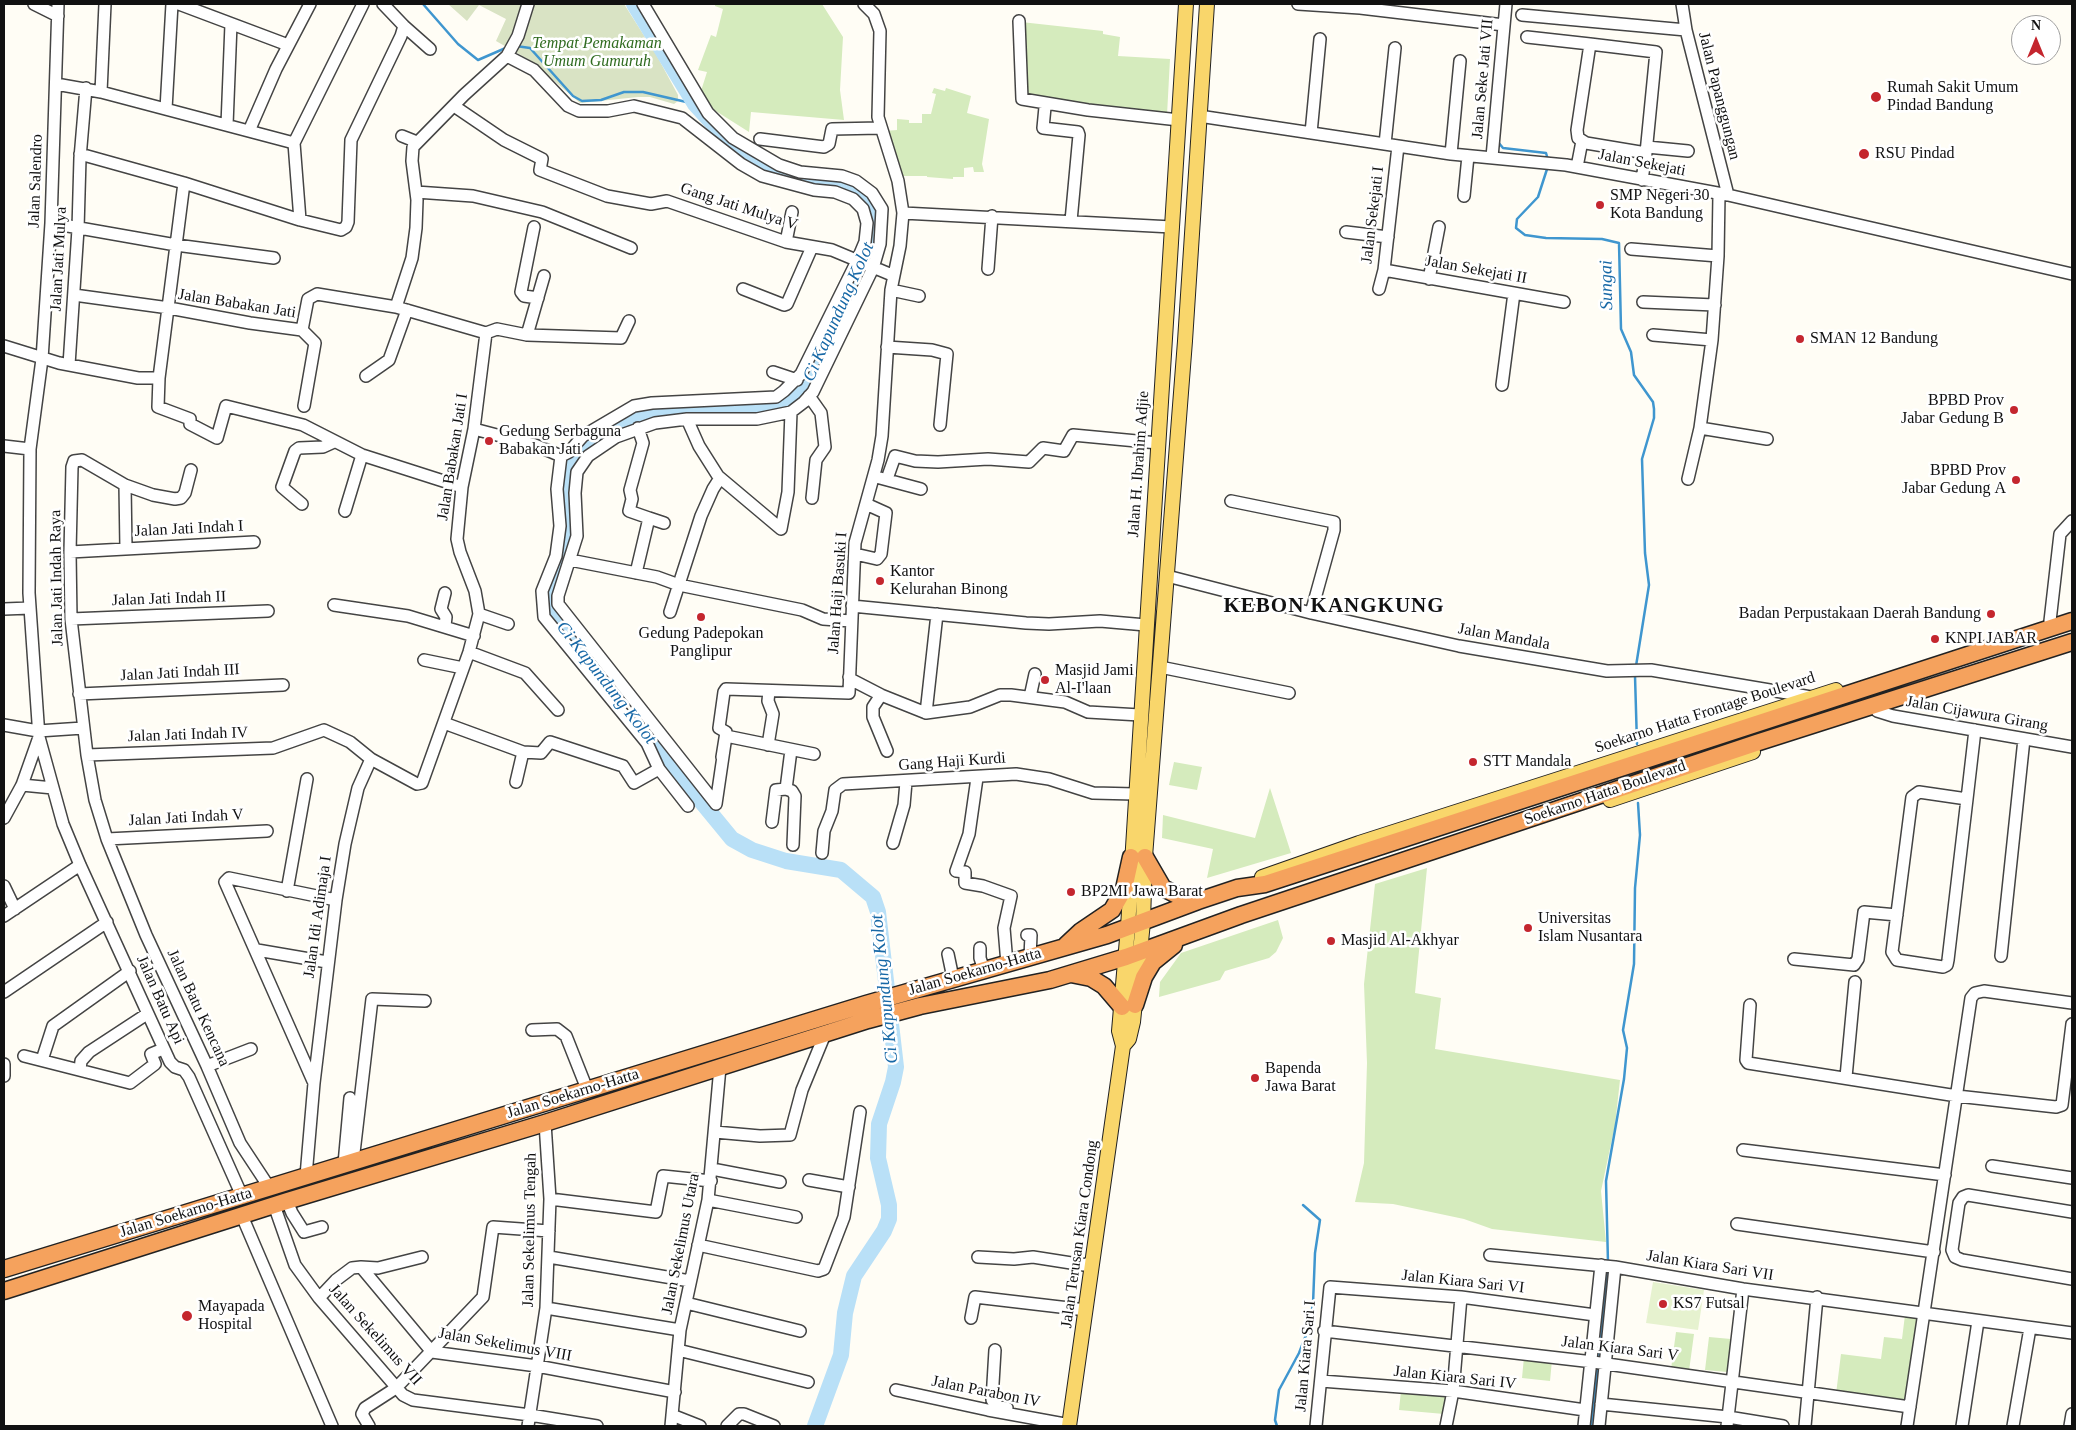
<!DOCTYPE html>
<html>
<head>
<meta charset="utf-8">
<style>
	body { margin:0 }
	#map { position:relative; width:2076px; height:1430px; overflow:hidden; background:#fffdf5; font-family:Georgia,serif }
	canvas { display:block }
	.frame { position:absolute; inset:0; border:5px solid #111; pointer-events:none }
	.north { position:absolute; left:2011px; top:15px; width:50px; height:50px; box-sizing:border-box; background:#fff; border:1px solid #a0a0a0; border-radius:50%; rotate:0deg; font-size:14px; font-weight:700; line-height:20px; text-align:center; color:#111 }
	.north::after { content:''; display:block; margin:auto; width:18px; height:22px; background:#c4262e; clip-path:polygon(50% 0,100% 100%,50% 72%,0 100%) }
</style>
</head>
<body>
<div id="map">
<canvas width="2076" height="1430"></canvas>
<div class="frame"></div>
<div class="north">N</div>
</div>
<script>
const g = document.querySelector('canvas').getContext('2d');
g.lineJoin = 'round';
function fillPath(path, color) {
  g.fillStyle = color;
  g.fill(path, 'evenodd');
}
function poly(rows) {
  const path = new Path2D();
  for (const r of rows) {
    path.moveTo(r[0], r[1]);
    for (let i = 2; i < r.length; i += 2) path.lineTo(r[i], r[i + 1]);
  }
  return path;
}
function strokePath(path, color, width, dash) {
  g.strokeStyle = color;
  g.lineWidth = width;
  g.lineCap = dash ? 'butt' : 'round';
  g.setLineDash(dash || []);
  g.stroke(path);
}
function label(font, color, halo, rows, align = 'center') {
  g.font = font + ' Georgia,serif';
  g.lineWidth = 5;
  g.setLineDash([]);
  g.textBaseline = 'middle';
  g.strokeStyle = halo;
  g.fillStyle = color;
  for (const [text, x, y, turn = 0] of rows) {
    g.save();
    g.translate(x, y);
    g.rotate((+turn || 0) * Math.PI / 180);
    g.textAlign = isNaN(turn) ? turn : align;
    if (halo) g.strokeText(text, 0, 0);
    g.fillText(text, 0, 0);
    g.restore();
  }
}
const green = poly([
	[715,4,822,4,843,37,840,90,844,120,751,112,749,132,711,108,701,91,707,72,698,70,711,35,716,37,723,9,715,6],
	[1021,22,1103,31,1103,34,1120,37,1118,56,1170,59,1167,115,1023,97],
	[934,88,945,91,946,88,971,96,967,113,989,119,982,164,984,172,974,172,973,167,964,168,964,177,953,177,953,179,927,177,927,176,899,176,885,131,897,130,897,119,909,120,909,123,922,123,922,114,931,114,936,94,932,93],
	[1174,762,1202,767,1197,790,1169,785],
	[1270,788,1291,853,1207,878,1213,849,1162,838,1163,815,1255,838],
	[1427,868,1415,993,1441,998,1435,1049,1620,1080,1615,1125,1601,1191,1606,1242,1492,1229,1464,1219,1393,1204,1355,1202,1364,1163,1367,1063,1364,984,1375,884],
	[1278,920,1283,938,1276,952,1269,958,1225,971,1220,980,1159,997,1160,982,1181,953],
	[1905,1315,1918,1317,1907,1403,1836,1394,1841,1354,1881,1359,1884,1337,1902,1339],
	[1676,1332,1694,1334,1689,1371,1671,1369],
	[1709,1337,1731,1339,1727,1372,1705,1370],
	[1524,1357,1552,1360,1550,1381,1522,1378],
	[1401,1391,1446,1394,1444,1414,1399,1410]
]);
const cemetery = poly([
	[448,4,624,4,657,56,678,95,678,101,674,104,650,97,638,97,580,103,531,61,496,41,506,19,479,5,467,21]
]);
const pitch = poly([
	[1653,1282,1704,1290,1698,1330,1646,1323]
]);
const stream = poly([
	[423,4,458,44,478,60,508,47],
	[516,46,530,48,573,96,582,101,601,100,624,92,643,92,695,104],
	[1498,142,1503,148,1546,153,1548,160],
	[1548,166,1538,197,1517,219,1516,228,1525,235,1546,238,1602,239,1619,243,1621,329,1631,352,1634,375,1653,402,1654,409,1654,418,1642,459,1645,553,1649,585,1636,666],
	[1635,676,1637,744],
	[1608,1263,1606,1181,1624,1079,1627,1048,1623,1030,1634,964,1635,888,1640,835,1638,803],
	[1599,1360,1607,1271],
	[1277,1426,1275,1420,1279,1390,1299,1353,1308,1330,1313,1304,1315,1253,1320,1220,1303,1205],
	[1591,1426,1598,1365]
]);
const river = poly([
	[610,689,550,611,548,596,564,556,567,540,564,479,569,463,609,430,632,419,656,413,765,410,787,404,803,391,815,366,873,244,874,224,871,211,864,197,852,190,794,179,759,168,726,138,695,104,634,4],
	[639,726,732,839,752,850,786,861,841,870,873,897,878,912,896,1067,893,1082,879,1124,878,1158,889,1205,889,1219,884,1231,854,1276,845,1313,841,1355,815,1426]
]);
const minor = poly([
	[34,4,58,16],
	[58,4,51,223,42,359,30,449,29,593,39,737,63,824,80,865,170,1062,175,1067,184,1070,189,1077,242,1196],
	[179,4,288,45],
	[383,4,404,26,430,49],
	[643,4,708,113,733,138,779,165,800,172,842,176,856,181,872,193,882,209,880,244,873,268,813,392,804,402,791,412,757,419,687,419,655,423,616,437,588,456,577,472,575,493,577,536,558,596,558,604,716,804],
	[1298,4,1360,8,1504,25],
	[1682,4,1686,30,1728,195],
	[1522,15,1686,30],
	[1019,21,1022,99,1088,110,1179,120],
	[1527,37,1590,44,1577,130,1578,138,1586,143,1646,153,1656,52,1590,44],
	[507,56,534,70,568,106,579,111,608,111,634,106,682,118,741,164,762,176,814,190,835,192,853,199,863,209,867,223,865,242,857,261,801,374,784,391,776,397,652,403,634,406,583,436,569,452,561,456],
	[56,84,101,92,294,143,300,220],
	[101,92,105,4],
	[454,106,504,140,542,159,540,170,607,196,651,204,667,201,786,242,832,250,892,275],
	[1045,107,1043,128,1078,132,1079,135,1071,221],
	[166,109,172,4],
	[1199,116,1451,154,1566,165,1728,195,2072,274],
	[227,125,231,24],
	[249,131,276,69,310,4],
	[1311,133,1320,39],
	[402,136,417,142],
	[760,139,824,147,829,144,832,129,880,128],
	[294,143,363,4],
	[1385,144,1395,48],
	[1647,147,1688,151],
	[80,154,184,183,300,220,341,230,346,227,348,222,351,140,401,36,404,26],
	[1451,154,1460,61],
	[1492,157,1506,4],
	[1577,167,1582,141],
	[1642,180,1646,153],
	[416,192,473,196,542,212,631,248],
	[1464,196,1468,156],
	[903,213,1172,227],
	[51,223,176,245,274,258],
	[534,227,521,292,524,296,538,298],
	[1346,232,1388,237],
	[786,242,792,212],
	[1631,249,1718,256],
	[988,269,992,216],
	[1384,270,1564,302],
	[1429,279,1439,227],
	[743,289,784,305,787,304,812,247],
	[1379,289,1384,270,1398,146],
	[891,290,919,296],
	[74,295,169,308,250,323,302,330],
	[1643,302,1715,305],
	[396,307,412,258,416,228,417,200,412,161,413,147,464,95,507,56,518,36,528,4],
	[302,330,308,299,317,294,396,307,486,333],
	[302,330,315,343,304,406],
	[486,333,497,329,527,335,621,338,629,321],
	[527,335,544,276],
	[1653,335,1712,340],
	[4,346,59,363,138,378,159,378,184,183],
	[887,347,932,350,947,354,940,425],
	[69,365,78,229,80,158,86,88],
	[773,372,797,380],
	[366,376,389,360,407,310],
	[159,378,158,407,190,419,190,424,217,438,226,406,303,425,362,455,462,487],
	[1502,385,1514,293],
	[809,396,821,413,825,447,816,460,812,498],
	[687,419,699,446,718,476,781,529,788,492,791,412],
	[1700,428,1767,439],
	[474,429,535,445,561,456],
	[4,446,30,449],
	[561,456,557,489,560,526,556,556,542,591,544,617,647,743,659,769,688,806],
	[191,470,185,493,181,498,175,499,153,495,125,485,82,460,74,461,72,467,70,552,71,619,87,755,95,800,107,839,146,935,207,1066,240,1143,269,1187],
	[880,478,921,489],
	[887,479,895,456,915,461,938,462,988,459,1029,462,1043,448,1064,451,1073,435,1158,443],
	[1688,479,1700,428,1712,340,1718,256,1719,194],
	[125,485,126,549],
	[1231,501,1334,522,1334,530,1311,613],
	[302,504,282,487,295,451,299,448,323,447,334,442],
	[345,511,362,455],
	[649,518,664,523],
	[70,552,254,542],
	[855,554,877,559,881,554,886,513,866,504],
	[570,560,657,577,679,585,802,610,823,619,851,621],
	[636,573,649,518,629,511,632,499,630,490,643,443,638,428],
	[1167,576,1311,613,1459,646,1607,671,1651,670,1811,697],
	[445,593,441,609,446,617,445,626],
	[334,605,408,616,474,636],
	[852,606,1026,623,1049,624,1100,621,1146,625],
	[4,609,30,608],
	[670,612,701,516,713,489,720,478],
	[479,614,508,624],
	[71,619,268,611],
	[2050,621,2060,534,2072,521],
	[469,652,525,673,558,710],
	[424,660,463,668],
	[1160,667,1289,693],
	[849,677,852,680,881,695,926,713,970,707,1000,695,1011,695,1065,702,1088,712,1140,715],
	[79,694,283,685],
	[881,695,873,707,873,717,887,751],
	[1030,697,1035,674],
	[1877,711,1893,716,2072,747],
	[926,713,937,614],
	[444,723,523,752,516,782],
	[4,725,38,731,83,728],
	[768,745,773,714,768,701,769,691],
	[523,752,541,753,550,742,623,766,634,783,659,769],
	[87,755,273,748,324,730,350,742,371,759,417,784,422,783,469,652,479,614,475,591,460,552,457,539,462,487,474,429,486,333],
	[722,757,726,732,719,728,724,692,726,689,849,693,855,543,878,460,882,436,891,290,900,246,903,213,898,181,878,117,880,31,874,14,864,4],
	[977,778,969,834,956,871,965,872,965,883,983,886,1011,896,1004,928,1007,964],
	[22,785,53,788],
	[786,789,792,791,795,796,793,845],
	[1967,799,1919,792,1912,797,1892,952,1897,960,1943,967,1947,965,1948,960,1967,799,1975,730],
	[716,804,726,736,814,754],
	[4,818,22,785,39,737],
	[772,822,776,790,786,789,791,750],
	[107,839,267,831],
	[893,843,904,805,906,782],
	[822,853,824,831,832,811,835,790,843,784,1016,774,1049,779,1093,793,1135,794],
	[4,886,15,909],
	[287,891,307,779],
	[4,916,80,865],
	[1027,935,1031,935,1030,957],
	[980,948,980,958,984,970],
	[257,950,327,962],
	[948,954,953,978],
	[2001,956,2024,739],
	[1794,959,1854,965,1858,959,1864,912,1897,915],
	[4,992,107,922],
	[1750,1005,1746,1060,1748,1063,1957,1096,2056,1107,2062,1105,2072,1024],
	[532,1030,557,1029,566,1036,587,1089],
	[24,1056,130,1083,155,1064,151,1054,163,1049],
	[42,1060,53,1026,130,971],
	[4,1064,4,1076],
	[207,1066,251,1049],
	[80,1070,81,1061,89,1052,147,1014],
	[1846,1077,1855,982],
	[313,1081,225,882,229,878,336,900],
	[715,1132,760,1136,790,1135,802,1090,825,1034],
	[1743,1150,1945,1175],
	[353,1161,372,999,425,1001],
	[344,1164,350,1098],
	[1992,1166,2072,1178],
	[712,1169,780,1182],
	[306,1176,314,1083,336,900,345,844,358,788,371,759],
	[809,1180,849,1187],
	[550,1199,656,1212,663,1176,711,1181],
	[708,1200,796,1217],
	[287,1201,292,1213,304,1232,322,1227],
	[274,1205,295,1265,319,1298,403,1395,413,1400,530,1415,597,1426],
	[2072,1212,1968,1195,1963,1197,1959,1203,1952,1250,1955,1257,1962,1260,2072,1279],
	[242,1216,332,1426],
	[1737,1224,1934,1252],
	[698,1245,818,1271,824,1269,844,1217,860,1112],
	[1490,1255,1615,1267,1743,1289,2072,1333],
	[549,1257,690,1281],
	[978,1257,1014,1259,1033,1257,1084,1265,1092,1262],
	[361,1267,378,1268,422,1257],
	[319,1298,336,1280,352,1268,361,1267,432,1352,537,1366,675,1392],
	[686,1303,800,1331],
	[546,1308,680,1330],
	[971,1318,975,1297,1086,1310],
	[1324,1331,1593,1362,1910,1407],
	[678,1350,808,1382],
	[995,1350,992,1400,999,1407,1007,1408],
	[1321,1381,1453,1391,1585,1410],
	[896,1390,988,1410,1070,1425],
	[1601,1404,1728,1417,1783,1426],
	[672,1415,700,1426],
	[369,1426,362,1414,365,1408,396,1388,483,1297,493,1227,549,1231],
	[528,1426,546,1308,550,1199,545,1123],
	[671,1426,680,1330,708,1200,720,1067],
	[727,1426,739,1414,744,1414,774,1426],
	[1316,1426,1330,1287,1461,1297,1595,1315],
	[1446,1426,1453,1391,1461,1297],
	[1584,1426,1601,1265],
	[1599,1426,1615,1267],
	[1727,1426,1743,1289],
	[1805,1426,1817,1297],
	[1907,1426,1971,998,1975,993,1984,991,2072,1003],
	[1962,1426,1978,1321],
	[2013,1426,2030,1328],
	[2070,1426,2072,1414]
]);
const major = poly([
	[1610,800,1753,752],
	[1262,877,1359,843,1836,690],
	[1123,1046,1129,1039,1133,1022,1143,922,1145,857,1185,341,1207,4],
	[1069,1426,1123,1046,1119,1031,1128,927,1186,4]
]);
const highway = poly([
	[1145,857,1163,888,1179,896,1198,901],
	[1066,945,1081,931,1112,910,1124,889,1131,857],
	[1071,974,1091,978,1104,986,1122,1007],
	[1135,1005,1144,977,1153,962,1174,945],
	[4,1269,866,1004,1107,935,1198,901,1237,888,1265,884,2072,621],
	[4,1291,287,1201,545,1123,868,1020,920,1006,1050,980,1126,957,1241,915,1756,743,2072,642]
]);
const markers = [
	[1876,97,6,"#c4262e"],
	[1864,154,6,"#c4262e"],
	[1600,205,5,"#c4262e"],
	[1800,339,5,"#c4262e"],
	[2014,410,5,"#c4262e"],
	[489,441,5,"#c4262e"],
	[2016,480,5,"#c4262e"],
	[880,581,5,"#c4262e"],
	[1991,614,5,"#c4262e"],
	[701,617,5,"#c4262e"],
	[1935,639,5,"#c4262e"],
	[1045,680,5,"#c4262e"],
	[1473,762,5,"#c4262e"],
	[1071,892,5,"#c4262e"],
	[1528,928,5,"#c4262e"],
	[1331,941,5,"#c4262e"],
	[1255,1078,5,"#c4262e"],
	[1663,1304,5,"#c4262e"],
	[187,1316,6,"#c4262e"]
];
const parkNames = [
	["Tempat Pemakaman",597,44],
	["Umum Gumuruh",597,62]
];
const streetNames = [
	["Jalan Seke Jati VII",1483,79,-85],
	["Jalan Papanggungan",1719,96,76],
	["Jalan Sekejati",1642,163,11],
	["Jalan Salendro",36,181,-88],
	["Gang Jati Mulya V",739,207,18],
	["Jalan Sekejati I",1373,215,-83],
	["Jalan Jati Mulya",59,259,-87],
	["Jalan Sekejati II",1476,270,10],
	["Jalan Babakan Jati",237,304,9],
	["Jalan Babakan Jati I",453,457,-81],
	["Jalan H. Ibrahim Adjie",1139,464,-86],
	["Jalan Jati Indah I",189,529,-3],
	["Jalan Jati Indah Raya",57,578,-91],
	["Jalan Haji Basuki I",838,593,-86],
	["Jalan Jati Indah II",169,599,-2],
	["Jalan Mandala",1504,637,10],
	["Jalan Jati Indah III",180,673,-3],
	["Soekarno Hatta Frontage Boulevard",1705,713,-18],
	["Jalan Cijawura Girang",1977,714,10],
	["Jalan Jati Indah IV",188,735,-2],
	["Gang Haji Kurdi",952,762,-4],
	["Soekarno Hatta Boulevard",1605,793,-19],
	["Jalan Jati Indah V",186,818,-3],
	["Jalan Idi Adimaja I",318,917,-82],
	["Jalan Soekarno-Hatta",975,972,-16],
	["Jalan Batu Api",160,1000,66],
	["Jalan Batu Kencana",198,1008,65],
	["Jalan Soekarno-Hatta",573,1094,-17],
	["Jalan Soekarno-Hatta",186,1213,-17],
	["Jalan Sekelimus Tengah",530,1230,-89],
	["Jalan Terusan Kiara Condong",1080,1234,-82],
	["Jalan Sekelimus Utara",681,1244,-79],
	["Jalan Kiara Sari VII",1710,1266,9],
	["Jalan Kiara Sari VI",1463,1282,6],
	["Jalan Sekelimus VII",375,1335,48],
	["Jalan Sekelimus VIII",505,1345,10],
	["Jalan Kiara Sari V",1620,1349,7],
	["Jalan Kiara Sari I",1306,1356,-85],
	["Jalan Kiara Sari IV",1455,1378,6],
	["Jalan Parabon IV",986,1392,11]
];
const poiNames = [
	["Rumah Sakit Umum",1887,88],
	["Pindad Bandung",1887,106],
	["RSU Pindad",1875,154],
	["SMP Negeri 30",1610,196],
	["Kota Bandung",1610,214],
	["SMAN 12 Bandung",1810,339],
	["BPBD Prov",2004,401,"right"],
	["Jabar Gedung B",2004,419,"right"],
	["Gedung Serbaguna",499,432],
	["Babakan Jati",499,450],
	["BPBD Prov",2006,471,"right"],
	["Jabar Gedung A",2006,489,"right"],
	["Kantor",890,572],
	["Kelurahan Binong",890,590],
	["Badan Perpustakaan Daerah Bandung",1981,614,"right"],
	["Gedung Padepokan",701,634,"center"],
	["Panglipur",701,652,"center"],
	["KNPI JABAR",1945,639],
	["Masjid Jami",1055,671],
	["Al-I'laan",1055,689],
	["STT Mandala",1483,762],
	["BP2MI Jawa Barat",1081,892],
	["Universitas",1538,919],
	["Islam Nusantara",1538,937],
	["Masjid Al-Akhyar",1341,941],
	["Bapenda",1265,1069],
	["Jawa Barat",1265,1087],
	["KS7 Futsal",1673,1304],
	["Mayapada",198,1307],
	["Hospital",198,1325]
];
const waterNames = [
	["Sungai",1607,285,-91],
	["Ci Kapundung Kolot",839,312,-66],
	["Ci Kapundung Kolot",606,683,52],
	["Ci Kapundung Kolot",885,989,-96]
];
const districtNames = [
	["KEBON KANGKUNG",1334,607]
];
fillPath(green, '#d5ebbd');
fillPath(cemetery, '#d9e3c4');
fillPath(pitch, '#e6f2cf');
strokePath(stream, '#3f96cf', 2.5);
strokePath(river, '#b9e0f7', 16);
strokePath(minor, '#444', 14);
strokePath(major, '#222', 16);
strokePath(highway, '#222', 19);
strokePath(minor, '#fff', 11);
strokePath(major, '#f9d66b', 14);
strokePath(highway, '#f5a25d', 16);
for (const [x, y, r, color] of markers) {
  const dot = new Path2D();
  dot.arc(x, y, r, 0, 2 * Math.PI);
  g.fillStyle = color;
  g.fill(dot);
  strokePath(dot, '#fff', 2);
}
label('italic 16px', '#2f6b1f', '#fff', parkNames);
label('16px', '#111', '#fff', streetNames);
label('16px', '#111', '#fff', poiNames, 'left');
label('italic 18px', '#1768a6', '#fff', waterNames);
g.letterSpacing = '1px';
label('bold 21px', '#111', '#fff', districtNames);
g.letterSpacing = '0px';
</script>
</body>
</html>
